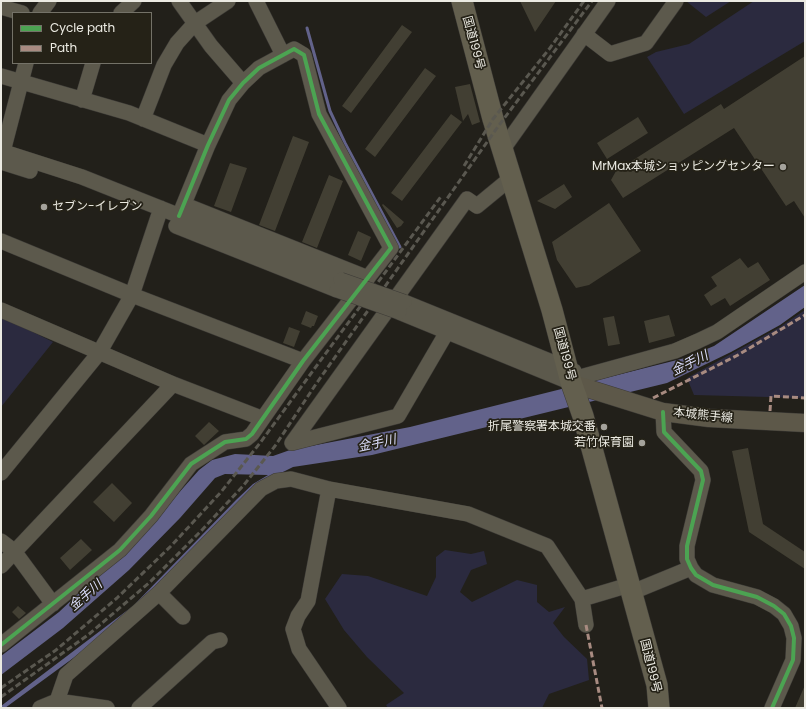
<!DOCTYPE html>
<html>
<head>
<meta charset="utf-8">
<style>
	body { margin:0 }
	#map { position:relative; width:806px; height:709px; overflow:hidden; background:#22201a; font-family:Poppins,sans-serif }
	canvas { display:block }
	.frame { position:absolute; inset:0; border:2px solid #ebeae2; pointer-events:none }
	.legend { position:absolute; left:12px; top:12px; width:140px; height:52px; box-sizing:border-box; background:#252217; border:1px solid #747268; margin:0; padding:5px 7px; list-style:none; font-size:12px; color:#ebeae2 }
	.legend li { display:flex; align-items:center; gap:8px; height:20px }
	.legend b { width:20px; border:1px solid #747268 }
</style>
</head>
<body>
<div id="map">
<canvas width="806" height="709"></canvas>
<div class="frame"></div>
<ul class="legend">
<li><b style="height:5px;background:#4ca352"></b>Cycle path</li>
<li><b style="height:5px;background:#a88b81"></b>Path</li>
</ul>
</div>
<script>
const g = document.querySelector('canvas').getContext('2d');
g.lineJoin = 'round';
function fillPath(path, color) {
  g.fillStyle = color;
  g.fill(path, 'evenodd');
}
function poly(rows) {
  const path = new Path2D();
  for (const r of rows) {
    path.moveTo(r[0], r[1]);
    for (let i = 2; i < r.length; i += 2) path.lineTo(r[i], r[i + 1]);
  }
  return path;
}
function strokePath(path, color, width, dash) {
  g.strokeStyle = color;
  g.lineWidth = width;
  g.lineCap = dash ? 'butt' : 'round';
  g.setLineDash(dash || []);
  g.stroke(path);
}
function label(font, color, halo, rows, align = 'center') {
  g.font = font + ' Poppins,"Noto Sans JP",sans-serif';
  g.lineWidth = 3.5;
  g.setLineDash([]);
  g.textBaseline = 'middle';
  g.strokeStyle = halo;
  g.fillStyle = color;
  for (const [text, x, y, turn = 0] of rows) {
    g.save();
    g.translate(x, y);
    g.rotate((+turn || 0) * Math.PI / 180);
    g.textAlign = isNaN(turn) ? turn : align;
    if (halo) g.strokeText(text, 0, 0);
    g.fillText(text, 0, 0);
    g.restore();
  }
}
const green = poly([
	[686,1,731,1,706,17],
	[754,1,805,1,805,41,684,114,647,57,656,52,689,44],
	[805,310,805,398,694,395,687,378,780,327],
	[1,316,53,342,1,407],
	[445,550,471,554,484,551,487,564,471,570,460,592,472,602,517,580,537,585,537,602,549,612,565,607,553,623,564,637,587,659,589,680,549,694,542,708,388,708,386,705,404,693,367,657,344,630,325,599,342,574,368,576,427,596,436,577,436,557]
]);
const water = poly([
	[805,285,805,307,780,325,731,352,667,383,372,455,293,467,273,477,113,629,5,708,1,708,1,706,133,606,236,500,253,484,268,475,225,474,215,478,180,518,129,570,63,628,1,675,1,656,59,612,145,531,199,470,212,460,235,454,273,456,290,450,410,427,685,358,714,346]
]);
const stream = poly([
	[307,28,330,111,345,143,400,247]
]);
const building = poly([
	[520,1,556,1,535,32],
	[402,25,412,32,351,113,342,106],
	[805,56,805,218,794,201,786,206,734,128,623,198,611,180,616,171,721,104,724,109],
	[425,68,436,76,375,157,365,149],
	[470,84,480,122,472,125,468,114,463,121,455,87],
	[451,114,462,122,402,201,391,193],
	[638,117,648,133,607,159,597,143],
	[293,136,309,142,275,231,259,225],
	[230,163,247,168,231,212,214,206],
	[329,175,343,181,317,248,302,242],
	[564,184,572,197,555,209,537,201],
	[609,203,641,251,589,285,576,288,557,260,552,242],
	[383,204,404,222,401,226,397,228,382,205],
	[358,231,371,237,361,261,348,255],
	[740,258,748,268,758,262,770,280,730,306,725,298,711,306,704,295,717,286,711,277],
	[306,311,318,316,314,326,312,326,311,328,301,324],
	[669,315,675,336,649,343,644,321],
	[614,316,620,344,608,346,603,318],
	[289,327,300,331,294,347,283,343],
	[209,422,219,431,204,445,195,436],
	[748,448,763,524,805,552,805,569,749,532,732,451],
	[112,483,132,503,114,522,93,502],
	[81,539,92,550,70,570,60,558],
	[18,606,26,613,19,619,12,612],
	[805,685,805,708,795,708]
]);
const minor = poly([
	[179,1,211,46,243,83],
	[256,1,283,55],
	[1,7,22,13],
	[40,13,49,1],
	[121,13,134,1],
	[584,34,610,54,646,43,676,1],
	[1,76,129,113,208,145],
	[82,100,93,63],
	[143,119,164,65,177,43,195,23,228,1],
	[503,149,608,1],
	[1,151,82,177,341,280],
	[1,159,26,63],
	[1,162,30,171],
	[185,205,368,278],
	[176,226,337,290],
	[1,241,132,295,303,361],
	[404,302,574,371],
	[1,310,173,384,261,418],
	[399,312,577,385],
	[447,332,398,416,292,443,467,199,477,206,511,178],
	[584,376,675,351,698,341,717,332,805,272],
	[663,412,664,432,701,471,703,480,687,546,687,559,691,568,696,575,713,585,757,597,774,606,784,614,791,626,794,638,793,660,772,708],
	[1,473,99,353,132,295,161,208],
	[329,489,308,601,298,616,293,629,299,649,339,708],
	[1,541,14,551,53,604],
	[1,566,173,384],
	[159,593,183,617],
	[630,593,691,568],
	[582,599,586,625],
	[1,645,120,550,151,516,191,464,225,442,246,439,252,434,303,361,391,248,319,114,304,55,294,49,259,68,243,83,229,100,208,145,179,216],
	[57,701,66,675,159,593,261,489,276,481,291,479,329,489,468,514,547,546,582,599,629,585],
	[40,708,57,701,107,708],
	[139,708,212,642,220,640]
]);
const major = poly([
	[580,386,663,412,709,418,805,423]
]);
const highway = poly([
	[462,1,493,119,552,310,571,382,583,416,657,685,659,708]
]);
const rail = poly([
	[464,166,493,119,550,48,584,1],
	[1,688,56,650,117,598,171,546,221,492,260,443,442,195],
	[1,697,88,635,150,582,201,531,243,486,275,446,316,384,497,128,592,1]
]);
const minorBridge = poly([
	[341,280,404,302],
	[337,290,399,312]
]);
const quiet = poly([
	[653,398,738,355,805,315],
	[770,411,771,396,805,398],
	[586,625,602,708]
]);
const cycleway = poly([
	[663,412,664,432,701,471,703,480,687,546,687,559,691,568,696,575,713,585,757,597,774,606,784,614,791,626,794,638,793,660,772,708],
	[1,645,120,550,151,516,191,464,225,442,246,439,252,434,303,361,391,248,319,114,304,55,294,49,259,68,243,83,229,100,208,145,179,216]
]);
const markers = [
	[783,167,4,"#a5a39c"],
	[44,207,4,"#a5a39c"],
	[604,427,4,"#a5a39c"],
	[642,443,4,"#a5a39c"]
];
const streetNames = [
	["国道199号",473,43,75],
	["国道199号",564,354,75],
	["本城熊手線",703,416,6],
	["国道199号",650,666,76]
];
const poiNames = [
	["MrMax本城ショッピングセンター",775,167],
	["セブン-イレブン",52,207,"left"],
	["折尾警察署本城交番",596,427],
	["若竹保育園",634,443]
];
const waterNames = [
	["金手川",690,364,-26],
	["金手川",377,444,-12],
	["金手川",86,596,-41]
];
fillPath(green, '#2b2a3f');
fillPath(water, '#62628a');
strokePath(stream, '#62628a', 3);
fillPath(building, '#423f33');
strokePath(minor, '#3d3b37', 16);
strokePath(major, '#3d3b37', 19);
strokePath(highway, '#3d3b37', 22);
strokePath(minor, '#5c594c', 15);
strokePath(major, '#5d5849', 18);
strokePath(highway, '#635f4e', 21);
strokePath(rail, '#5a5850', 3, [6, 3]);
strokePath(minorBridge, '#3d3b37', 16, []);
strokePath(minorBridge, '#5c594c', 15);
strokePath(quiet, '#a88b81', 3, [6, 3]);
strokePath(cycleway, '#4ca352', 4);
for (const [x, y, r, color] of markers) {
  const dot = new Path2D();
  dot.arc(x, y, r, 0, 2 * Math.PI);
  g.fillStyle = color;
  g.fill(dot);
  strokePath(dot, '#252217', 1.5);
}
label('12px', '#ebeae2', '#252217', streetNames);
label('12px', '#ebeae2', '#252217', poiNames, 'right');
label('italic 13px', '#dddffd', '#252217', waterNames);
</script>
</body>
</html>
